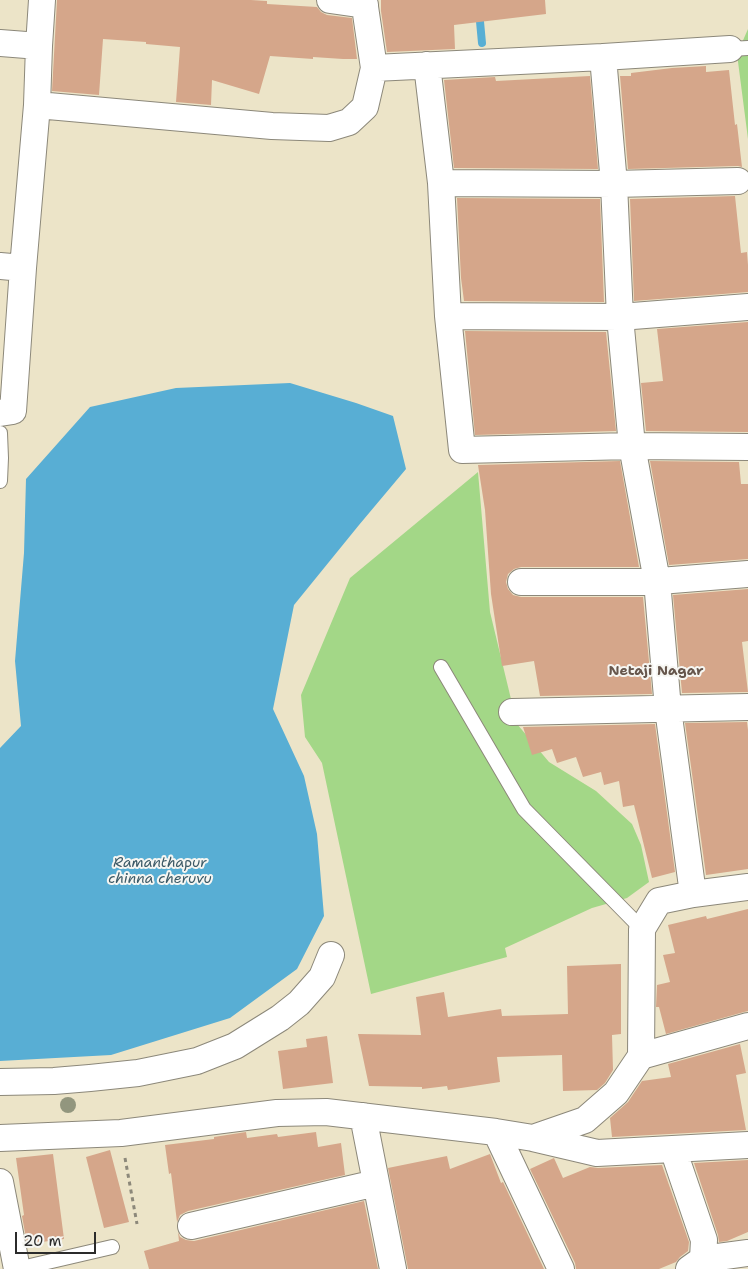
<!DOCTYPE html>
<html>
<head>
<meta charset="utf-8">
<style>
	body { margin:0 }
	#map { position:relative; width:748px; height:1269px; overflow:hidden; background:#ece4c8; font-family:"Shantell Sans",sans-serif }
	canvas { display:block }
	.scale { position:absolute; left:15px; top:1232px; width:81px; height:22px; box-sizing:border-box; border:2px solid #2b2b2b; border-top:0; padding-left:6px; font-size:15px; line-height:18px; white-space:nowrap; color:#2b2b2b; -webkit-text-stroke:4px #f6f6f2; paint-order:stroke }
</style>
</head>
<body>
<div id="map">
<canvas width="748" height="1269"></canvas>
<div class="scale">20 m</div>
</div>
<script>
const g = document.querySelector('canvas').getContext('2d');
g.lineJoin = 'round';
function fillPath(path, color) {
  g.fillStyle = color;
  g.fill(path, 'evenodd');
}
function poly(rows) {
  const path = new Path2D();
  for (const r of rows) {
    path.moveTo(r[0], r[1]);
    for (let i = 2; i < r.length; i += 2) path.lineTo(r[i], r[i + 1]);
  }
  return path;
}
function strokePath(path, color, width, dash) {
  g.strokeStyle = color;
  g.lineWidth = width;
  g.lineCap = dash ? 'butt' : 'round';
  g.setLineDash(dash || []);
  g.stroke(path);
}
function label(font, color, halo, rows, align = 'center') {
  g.font = font + ' "Shantell Sans",sans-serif';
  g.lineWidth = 4;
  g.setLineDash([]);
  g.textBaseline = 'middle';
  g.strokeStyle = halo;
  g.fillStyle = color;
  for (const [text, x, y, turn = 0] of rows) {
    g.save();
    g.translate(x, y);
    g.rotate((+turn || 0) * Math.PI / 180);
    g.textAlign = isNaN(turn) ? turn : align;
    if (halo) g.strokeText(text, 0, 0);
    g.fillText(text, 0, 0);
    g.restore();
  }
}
const green = poly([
	[748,29,748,139,737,54],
	[478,472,490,612,517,724,549,762,596,791,632,824,641,845,649,882,627,898,592,908,505,948,507,957,371,994,322,763,305,737,301,695,350,578]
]);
const water = poly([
	[290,383,356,403,393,416,406,469,359,525,294,605,273,709,304,776,317,834,324,916,297,969,230,1018,111,1055,0,1061,0,748,21,726,15,661,24,553,26,479,90,407,176,388]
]);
const stream = poly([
	[478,0,482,43]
]);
const building = poly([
	[57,0,251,0,267,1,267,4,317,7,321,12,327,15,352,18,357,59,343,59,313,57,313,59,270,56,259,94,212,80,211,105,176,102,180,47,146,44,146,42,103,39,99,95,52,91],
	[381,0,545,0,546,14,454,25,455,49,387,52,381,11],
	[706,66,706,72,729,70,735,125,737,124,742,167,738,166,628,169,620,76,631,76,631,73,672,68],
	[590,76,598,169,454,168,444,80,495,77,496,81],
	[735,196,741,253,747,252,748,265,748,292,634,301,630,199],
	[457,198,600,199,604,302,464,301,461,278],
	[748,322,748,432,646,431,641,383,663,381,657,329],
	[465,331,606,332,616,431,475,435],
	[620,461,639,567,521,567,514,569,508,574,506,582,508,589,513,595,521,597,643,597,652,694,540,696,534,661,502,666,491,594,485,510,478,465],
	[650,461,739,462,741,484,748,484,748,559,669,565],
	[748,589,748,641,742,642,748,692,682,693,673,595],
	[747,722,748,730,748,869,706,875,685,723],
	[655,724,675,872,652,878,634,805,623,807,619,781,604,785,601,772,583,777,576,757,557,763,552,749,532,755,523,727],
	[748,909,748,1011,744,1012,666,1034,659,1007,656,1007,657,985,670,982,663,955,675,953,668,925,706,916,707,919],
	[621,964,621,1034,612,1035,613,1070,605,1083,597,1090,563,1091,562,1055,497,1057,500,1082,448,1090,447,1086,422,1089,422,1087,369,1086,358,1034,421,1035,416,997,444,992,448,1017,501,1009,502,1016,568,1014,567,966],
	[327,1036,333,1083,283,1089,278,1051,307,1047,306,1039],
	[740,1044,746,1073,736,1075,746,1130,612,1137,610,1118,628,1102,642,1081,671,1077,668,1064],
	[246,1132,247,1138,277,1134,278,1137,316,1132,318,1147,341,1143,345,1175,188,1211,180,1215,177,1222,171,1173,169,1174,165,1145,214,1139,214,1137],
	[110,1150,129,1222,104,1228,86,1157],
	[53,1154,64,1239,27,1244,22,1216,24,1215,16,1158],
	[490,1154,501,1183,503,1182,544,1269,408,1269,388,1168,447,1156,450,1169],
	[554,1158,563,1178,590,1167,598,1168,662,1165,689,1242,688,1251,680,1257,676,1262,659,1269,576,1269,575,1263,530,1169],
	[748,1160,748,1232,727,1241,719,1242,718,1235,694,1163],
	[364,1201,378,1269,149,1269,144,1251,179,1241,178,1232,180,1237,186,1240,194,1241]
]);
const path = poly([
	[125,1158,137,1224]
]);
const lane = poly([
	[730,49,748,48],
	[0,433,1,458,0,481],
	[441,667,524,809,642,929],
	[17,1269,112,1247]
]);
const street = poly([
	[330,0,365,5],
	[364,0,374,68,603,57,730,49],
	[0,43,39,46],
	[603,57,614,184,620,317,632,446,657,581,668,709,693,894],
	[427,65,441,183,448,316,462,450,632,446,748,447],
	[37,105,272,126,329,128,349,122,365,107,374,68],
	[441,183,614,184,738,181],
	[0,266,23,268],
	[448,316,620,317,748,307],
	[0,413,13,411,23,268,37,105,39,46,42,0],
	[521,582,647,582,748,574],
	[512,712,748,707],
	[641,1056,748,1026],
	[0,1082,54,1081,90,1078,138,1073,197,1061,235,1046,280,1018,299,1003,322,977,331,955],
	[363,1116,393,1269],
	[496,1132,561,1269],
	[0,1138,121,1133,277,1113,326,1112,496,1132,533,1138,585,1120,616,1093,641,1056,642,929,659,901,693,894,748,887],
	[533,1138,597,1153,748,1145],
	[673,1149,704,1240,703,1259],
	[0,1182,17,1269],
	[191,1226,376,1183],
	[689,1269,703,1259,748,1253]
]);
const trees = [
	[68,1105]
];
const neighbourhoodNames = [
	["Netaji Nagar",656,671]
];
const waterNames = [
	["Ramanthapur",160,863],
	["chinna cheruvu",160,879]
];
fillPath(green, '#a3d787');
fillPath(water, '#58aed4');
strokePath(stream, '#58aed4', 8);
fillPath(building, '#d5a68a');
strokePath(lane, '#8c887a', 16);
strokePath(street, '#8c887a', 28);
strokePath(path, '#8c887a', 3, [4, 4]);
strokePath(lane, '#fff', 14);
strokePath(street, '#fff', 26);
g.fillStyle = '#92967e';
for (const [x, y] of trees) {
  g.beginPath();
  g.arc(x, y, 8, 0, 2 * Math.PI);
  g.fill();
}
label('bold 14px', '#66564c', '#f6f6f2', neighbourhoodNames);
label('italic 14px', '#3b5966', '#f6f6f2', waterNames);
</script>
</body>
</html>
